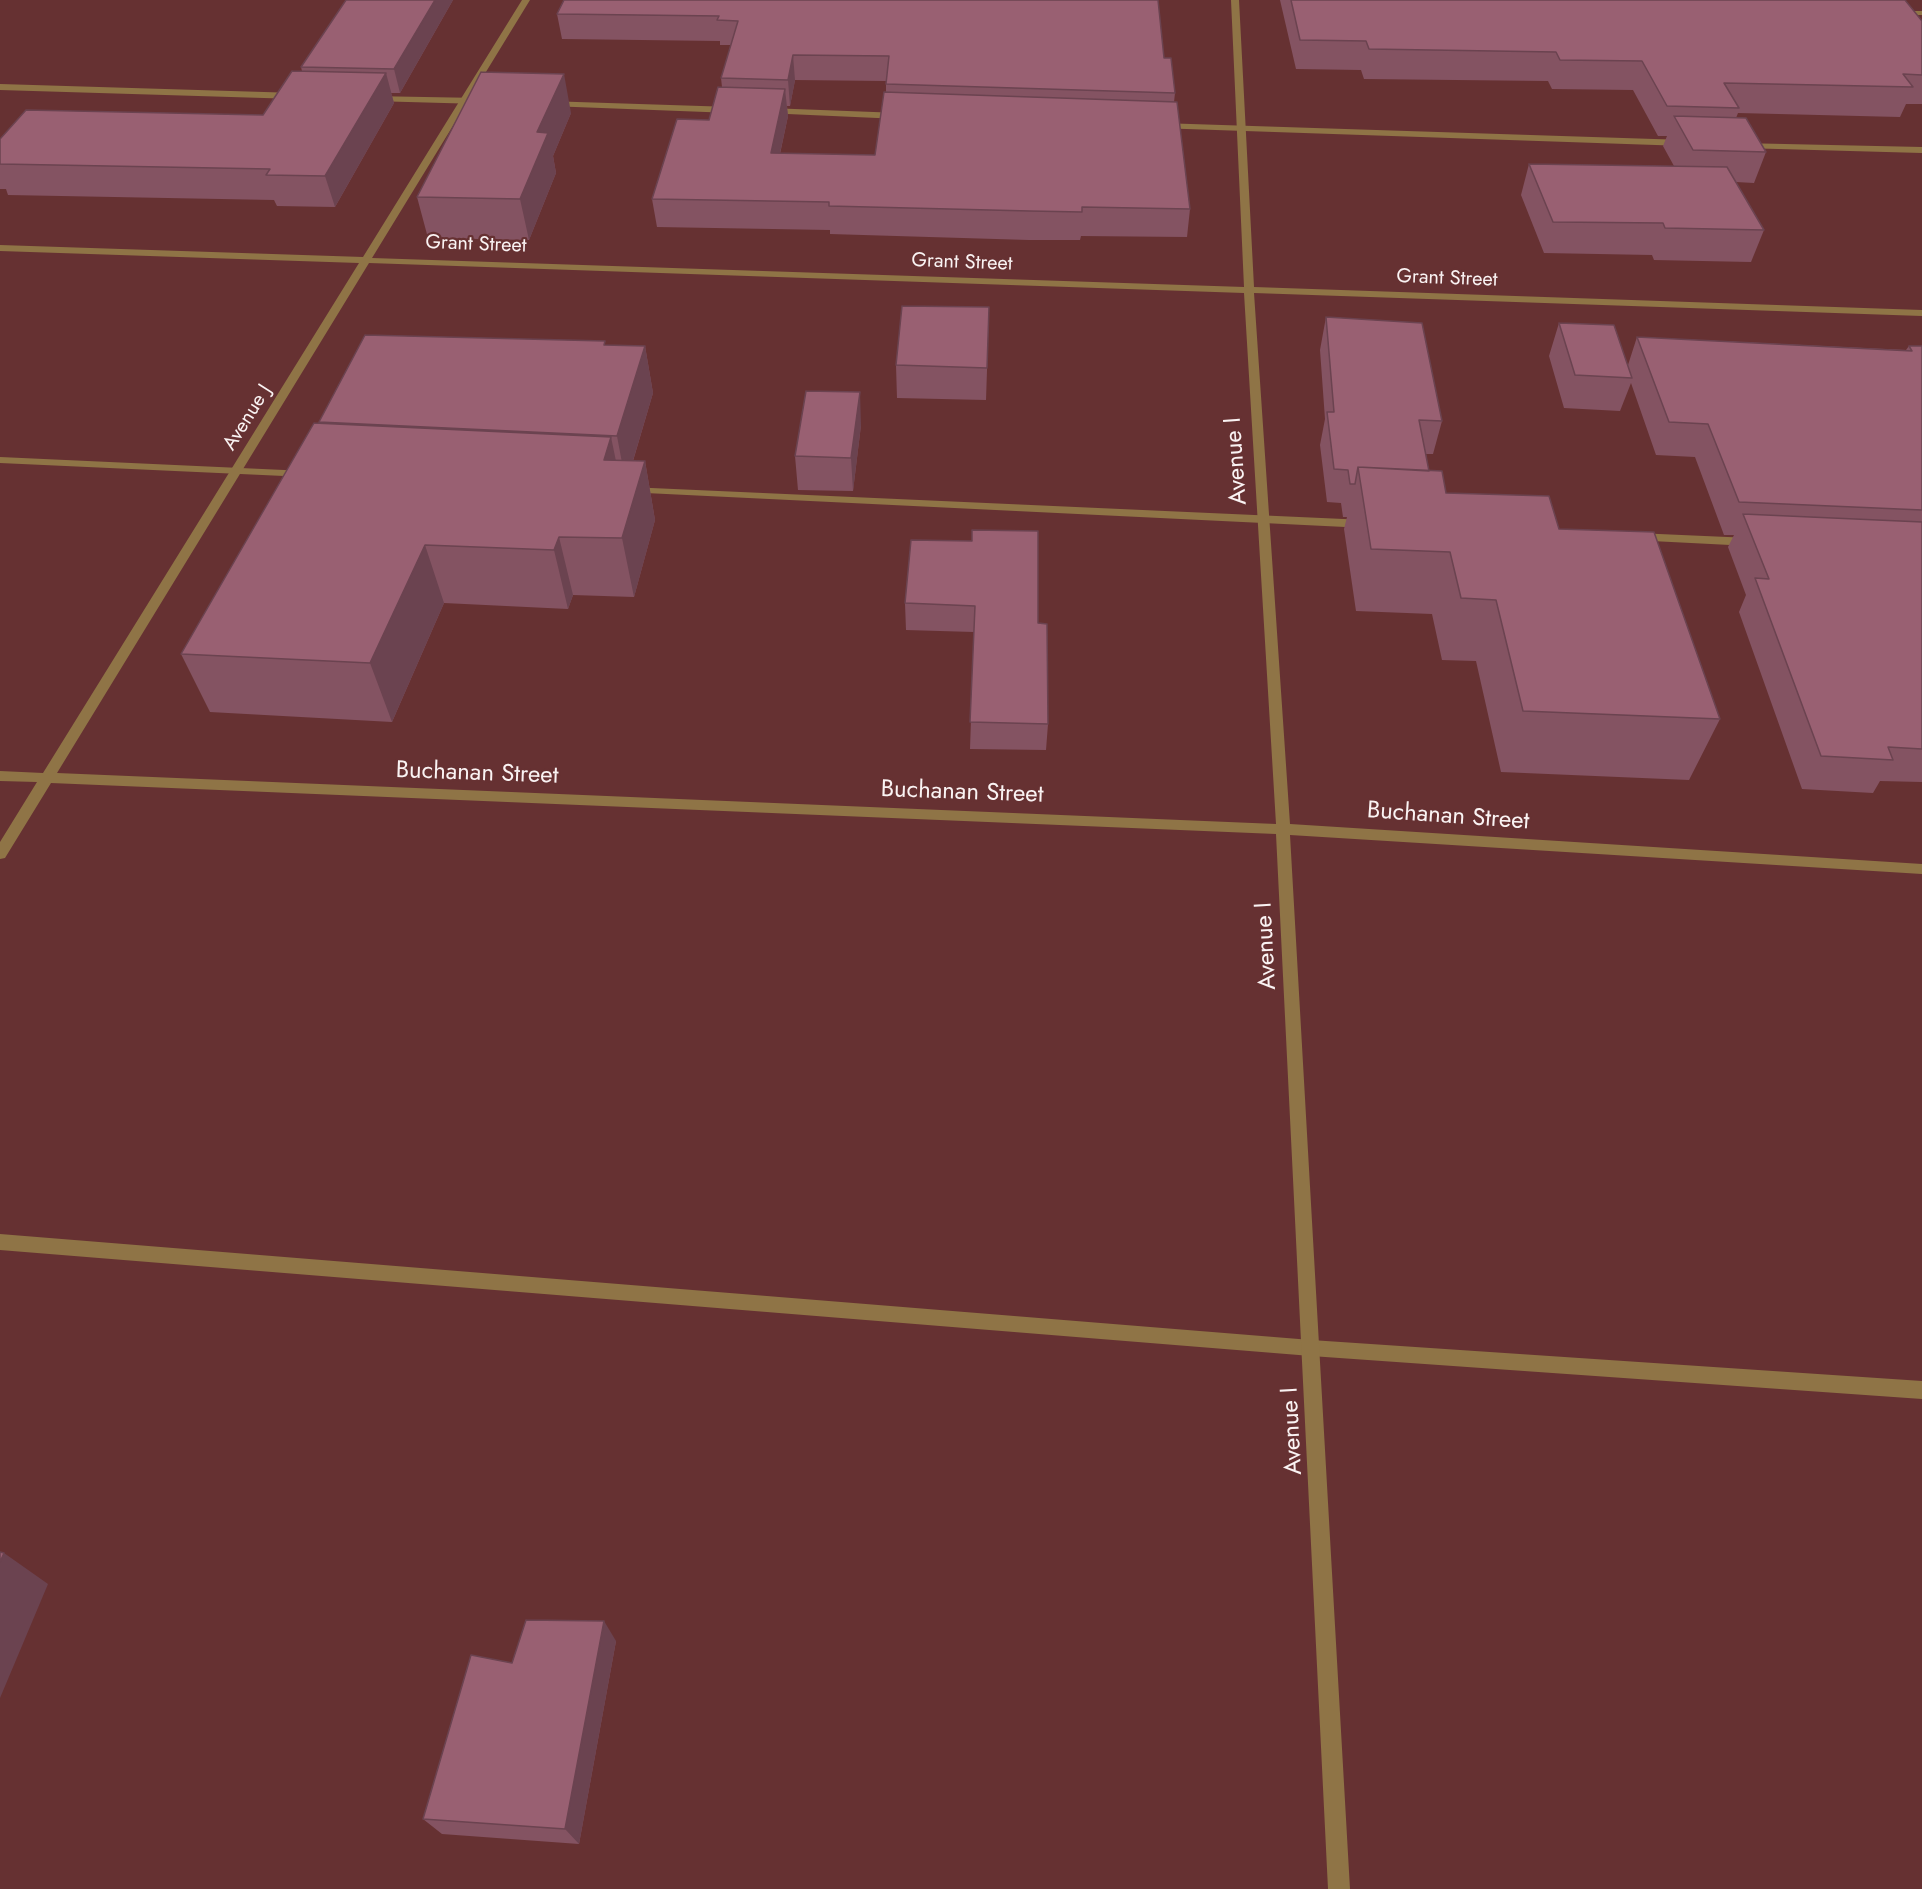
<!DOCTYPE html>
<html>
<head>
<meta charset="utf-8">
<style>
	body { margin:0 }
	canvas { display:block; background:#663132 }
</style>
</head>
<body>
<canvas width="1922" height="1889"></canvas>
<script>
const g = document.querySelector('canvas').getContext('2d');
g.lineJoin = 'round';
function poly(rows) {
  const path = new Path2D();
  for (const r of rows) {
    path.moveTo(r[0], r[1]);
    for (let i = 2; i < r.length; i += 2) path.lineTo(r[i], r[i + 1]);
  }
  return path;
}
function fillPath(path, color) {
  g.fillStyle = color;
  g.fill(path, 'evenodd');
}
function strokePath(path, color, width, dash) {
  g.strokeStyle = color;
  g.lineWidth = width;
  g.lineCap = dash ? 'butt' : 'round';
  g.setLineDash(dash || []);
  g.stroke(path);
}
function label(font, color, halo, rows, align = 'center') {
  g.font = font + ' Jost,sans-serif';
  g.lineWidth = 4.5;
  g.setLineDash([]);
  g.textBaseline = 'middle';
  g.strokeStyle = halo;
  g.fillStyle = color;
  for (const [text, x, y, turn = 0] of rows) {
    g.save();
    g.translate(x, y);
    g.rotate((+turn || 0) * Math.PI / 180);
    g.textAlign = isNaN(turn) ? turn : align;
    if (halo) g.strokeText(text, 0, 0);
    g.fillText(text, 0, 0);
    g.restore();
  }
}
const service = poly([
	[0,84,297,93,301,96,297,99,0,90,0,84],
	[369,96,480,98,484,101,480,104,372,101,369,100,369,96],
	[546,101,732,107,736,110,732,113,549,106,546,105,546,101],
	[768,108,900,113,904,116,900,119,765,113,765,109,768,108],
	[1160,123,1685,140,1689,143,1685,146,1157,128,1156,126,1160,123],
	[1739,143,1922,147,1922,153,1742,148,1738,145,1739,143],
	[0,457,306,471,312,474,306,477,0,463,0,457],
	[629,487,1366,520,1372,524,1366,528,625,492,625,488,629,487],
	[1636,533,1750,538,1756,542,1750,546,1632,540,1630,537,1636,533],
	[0,1234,1311,1340,1922,1381,1922,1399,1311,1356,0,1250,0,1234]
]);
const minor = poly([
	[522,0,530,0,372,258,1244,287,1231,0,1239,0,1254,287,1922,310,1922,316,1254,293,1290,824,1922,864,1922,874,1290,835,1350,1889,1328,1889,1276,834,51,783,5,858,0,859,0,842,37,782,0,781,0,771,43,773,359,263,0,251,0,245,363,257,522,0],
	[369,263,1244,293,1276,824,57,773,369,263],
	[1895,11,1922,11,1922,15,1892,15,1891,13,1895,11]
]);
const wall = poly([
	[346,0,453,0,400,93,391,93,394,103,335,207,277,206,274,200,8,195,6,189,0,189,0,139,263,115,302,71,301,67],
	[564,0,1164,58,1175,93,1174,102,1190,209,1187,237,1081,236,1080,240,1029,240,830,234,830,230,657,227,652,199,709,120,722,87,721,78,731,45,720,45,720,41,562,39,557,14],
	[795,80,886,81,886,92,875,155,780,154,788,116,787,106,790,106],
	[1280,0,1905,0,1922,21,1922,104,1906,104,1900,117,1738,113,1736,118,1766,152,1754,183,1736,182,1764,230,1751,262,1654,260,1652,255,1544,253,1521,195,1529,164,1674,166,1663,146,1667,136,1658,136,1633,90,1552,89,1548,81,1364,79,1361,70,1296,69],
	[571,113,553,156,556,173,529,240,428,238,417,197],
	[1326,317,1442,421,1433,454,1426,454,1429,471,1446,493,1559,529,1720,719,1689,780,1501,772,1476,661,1442,660,1432,614,1356,611,1344,529,1347,517,1343,517,1341,503,1327,502,1320,445,1325,419,1320,350],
	[1559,323,1628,365,1637,337,1906,350,1909,346,1922,346,1922,782,1880,781,1873,793,1802,789,1739,612,1746,595,1728,547,1734,535,1724,535,1695,457,1656,455,1631,383,1620,411,1564,408,1549,356],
	[988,340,986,400,897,398,896,365],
	[605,345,645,346,653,393,633,461,645,461,655,520,634,597,573,595,568,609,444,603,392,722,210,712,181,654,320,423,319,422],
	[861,425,853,491,798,490,795,456],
	[911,540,1038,623,1048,724,1046,750,970,749,974,632,906,630,905,603],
	[616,1641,579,1844,442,1834,423,1819,512,1663]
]);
const shadedWall = poly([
	[435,0,453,0,400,93,394,69],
	[793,55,795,80,790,106,788,80],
	[386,73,394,103,335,207,325,176],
	[564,74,571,113,553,156,556,173,529,240,520,199,537,132],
	[785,89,788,116,774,181,771,153],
	[645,346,653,393,626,484,617,436],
	[860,392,861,425,853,491,851,458],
	[611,437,623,495,604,460],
	[645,461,655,520,634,597,622,538],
	[559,537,573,595,568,609,554,550],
	[425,545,444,603,392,722,370,663],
	[4,1553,48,1584,0,1698,0,1562],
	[604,1621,616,1641,579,1844,565,1829]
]);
const building = poly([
	[346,0,435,0,394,69,301,67,346,0],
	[564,0,1158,0,1164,58,1171,58,1175,93,886,84,889,56,793,55,788,80,721,78,738,21,717,20,719,16,557,14,564,0],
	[1291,0,1905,0,1922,21,1922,75,1903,74,1913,87,1724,83,1739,108,1667,106,1642,61,1560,60,1556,52,1369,49,1366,41,1300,40,1291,0],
	[292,71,386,73,325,176,266,175,270,169,0,164,0,139,26,110,263,115,292,71],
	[481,72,564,74,537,132,548,133,520,199,417,197,481,72],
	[718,87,785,89,771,153,875,155,884,92,1177,102,1190,209,1082,207,1082,212,1030,211,829,206,829,202,652,199,677,119,709,120,718,87],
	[1674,116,1746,118,1766,152,1693,150,1674,116],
	[1529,164,1727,167,1764,230,1665,228,1663,223,1553,222,1529,164],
	[902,306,989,307,987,368,896,365,902,306],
	[1326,317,1422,323,1442,421,1419,420,1429,471,1358,467,1355,484,1350,484,1348,470,1334,469,1327,412,1334,412,1326,317],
	[1559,323,1614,325,1632,378,1575,375,1559,323],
	[365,335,605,341,604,345,645,346,617,436,319,422,365,335],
	[1637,337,1912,351,1909,346,1922,346,1922,510,1739,502,1708,424,1669,422,1637,337],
	[806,391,860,392,851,458,795,456,806,391],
	[314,423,611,437,604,460,645,461,622,538,559,537,554,550,425,545,370,663,181,654,314,423],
	[1358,467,1442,471,1446,493,1549,496,1559,529,1654,532,1720,719,1523,711,1496,600,1461,598,1450,552,1371,549,1358,467],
	[1743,514,1922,522,1922,749,1888,747,1893,760,1821,756,1755,578,1769,579,1743,514],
	[972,530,1038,531,1038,623,1047,624,1048,724,970,722,975,606,905,603,911,540,972,541,972,530],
	[0,1552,4,1553,0,1562,0,1552],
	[526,1620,604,1621,565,1829,423,1819,471,1655,512,1663,526,1620]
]);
const farStreetnames = [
	["Grant Street",476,245,2],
	["Grant Street",962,263,2],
	["Grant Street",1447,279,2],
	["Avenue J",248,418,-58]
];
const streetNames = [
	["Avenue I",1237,461,-94],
	["Buchanan Street",477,774,2],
	["Buchanan Street",962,793,2],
	["Buchanan Street",1448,817,4],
	["Avenue I",1267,946,-93],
	["Avenue I",1293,1431,-93]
];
fillPath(service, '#8f7446');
fillPath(minor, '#8f7446');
fillPath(wall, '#845362');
fillPath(shadedWall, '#6b4350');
fillPath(building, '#996072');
strokePath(building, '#6b4350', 1.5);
label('20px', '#faf3f3', '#663132', farStreetnames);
label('24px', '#faf3f3', '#663132', streetNames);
</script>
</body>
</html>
